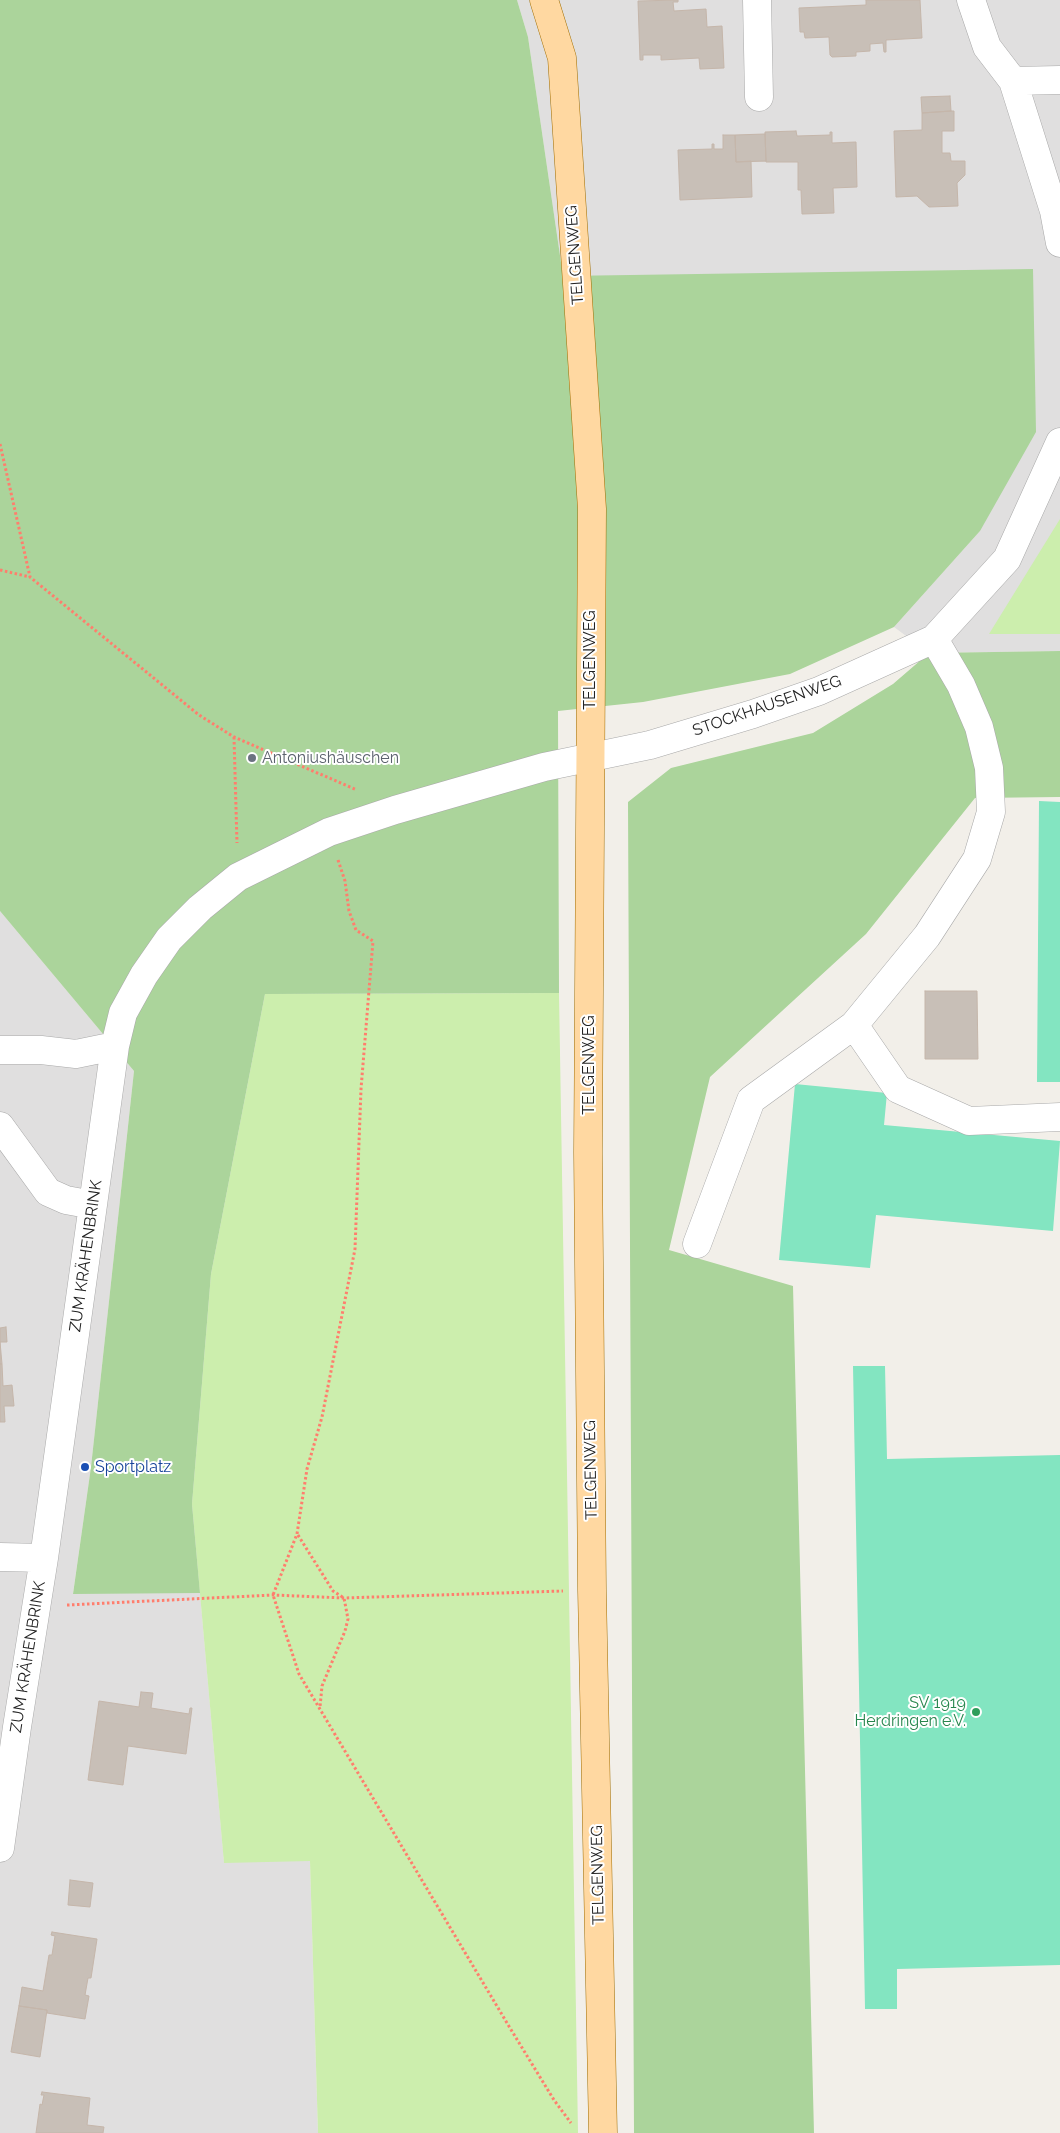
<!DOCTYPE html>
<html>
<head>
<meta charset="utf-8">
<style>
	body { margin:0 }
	canvas { display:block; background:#f2efe9 }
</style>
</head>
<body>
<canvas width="1060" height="2133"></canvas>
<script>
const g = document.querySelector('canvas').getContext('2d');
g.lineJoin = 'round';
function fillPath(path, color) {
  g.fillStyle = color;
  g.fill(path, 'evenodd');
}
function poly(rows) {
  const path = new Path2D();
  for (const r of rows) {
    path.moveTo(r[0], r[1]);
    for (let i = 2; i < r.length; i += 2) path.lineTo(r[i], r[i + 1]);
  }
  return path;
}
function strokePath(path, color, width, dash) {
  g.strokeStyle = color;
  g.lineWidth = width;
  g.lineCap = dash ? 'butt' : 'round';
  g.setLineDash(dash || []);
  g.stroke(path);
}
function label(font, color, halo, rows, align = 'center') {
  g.font = font + ' Raleway,sans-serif';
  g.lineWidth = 4;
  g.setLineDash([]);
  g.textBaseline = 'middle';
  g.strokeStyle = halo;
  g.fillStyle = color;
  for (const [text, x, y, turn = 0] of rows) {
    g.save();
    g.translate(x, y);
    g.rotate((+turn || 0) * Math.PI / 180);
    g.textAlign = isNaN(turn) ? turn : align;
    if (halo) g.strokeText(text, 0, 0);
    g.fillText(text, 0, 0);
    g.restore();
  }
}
const residential = poly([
	[517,0,1060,0,1060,651,929,653,894,627,980,531,563,276,528,37],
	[0,911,134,1071,91,1467,73,1593,200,1593,224,1862,310,1860,318,2133,0,2133]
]);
const grass = poly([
	[1060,519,1060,634,989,634],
	[559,993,578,2133,318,2133,310,1861,224,1863,192,1504,211,1274,265,994]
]);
const forest = poly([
	[0,0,517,0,528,37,563,276,1033,269,1036,432,980,531,894,627,790,674,643,702,558,711,559,993,265,994,211,1274,192,1504,200,1593,73,1594,91,1467,134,1071,0,911],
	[1060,651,1060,797,975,798,866,934,710,1077,669,1250,793,1286,814,2133,634,2133,628,802,671,768,813,733,893,684,929,653]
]);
const pitch = poly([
	[1039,801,1060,802,1060,1082,1037,1082],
	[795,1084,887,1093,884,1125,1060,1141,1053,1231,876,1215,870,1268,779,1260],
	[853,1366,885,1366,887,1459,1060,1455,1060,1965,897,1969,897,2009,865,2009]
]);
const building = poly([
	[678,0,678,2,673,2,674,11,706,9,707,27,722,26,724,68,700,69,699,58,661,60,661,55,643,55,643,60,640,60,638,1,678,0],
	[866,0,920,0,922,38,886,40,886,52,884,52,883,43,870,44,870,51,856,52,856,56,832,57,830,55,829,37,805,38,804,32,800,32,799,8,866,5,866,0],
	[950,96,951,111,922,113,921,97,950,96],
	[951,111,954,111,954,131,942,131,942,153,950,153,951,161,965,161,965,175,957,183,958,206,929,207,917,196,896,197,894,131,922,130,922,113,951,111],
	[796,131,797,136,830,135,830,132,832,132,832,143,856,142,857,187,833,188,834,213,802,214,801,190,798,190,798,162,766,162,765,132,796,131],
	[765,134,766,161,736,162,735,135,765,134],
	[723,135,735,135,736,162,751,161,752,197,680,200,678,150,712,149,712,144,714,144,714,149,723,149,723,135],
	[925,991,977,991,978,1059,925,1059,925,991],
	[6,1327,7,1342,0,1342,2,1364,0,1364,0,1328,6,1327],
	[0,1364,2,1364,3,1386,12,1385,14,1406,4,1406,5,1422,0,1422,0,1364],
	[141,1692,153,1693,151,1708,189,1714,190,1708,192,1708,186,1754,128,1746,123,1785,88,1780,99,1701,139,1707,141,1692],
	[70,1880,93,1883,90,1907,68,1905,70,1880],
	[52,1932,97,1939,91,1978,88,1978,85,1995,89,1996,85,2019,47,2013,47,2010,19,2006,22,1987,43,1991,49,1955,52,1955,55,1936,51,1935,52,1932],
	[19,2006,47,2010,40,2057,11,2052,19,2006],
	[42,2092,90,2098,87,2125,104,2127,103,2133,36,2133,40,2104,42,2105,44,2095,41,2095,42,2092]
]);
const path = poly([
	[0,444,30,577,199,715,234,737,357,790],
	[0,570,30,577],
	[234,737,237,843],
	[338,860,345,881,349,911,356,930,373,941,361,1089,355,1249,322,1417,307,1469,297,1534,273,1595,299,1674,510,2028,554,2100,571,2123],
	[298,1535,333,1591,344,1598,348,1619,345,1631,322,1686,320,1707],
	[67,1605,273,1595,344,1598,563,1591]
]);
const minor = poly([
	[757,0,759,97],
	[971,0,987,47,1013,81,1054,211,1060,243],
	[1013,81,1060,80],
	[934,639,961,685,979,727,989,768,991,812,977,859,927,936,854,1025,898,1089,969,1121,1060,1117],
	[0,1050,41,1050,76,1054,115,1046],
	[0,1126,48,1192,66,1200,93,1205],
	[697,1244,751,1100,854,1025],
	[0,1557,44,1558],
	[0,1848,17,1727,44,1558,115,1046,123,1013,144,975,169,939,200,908,238,877,329,832,395,810,544,767,650,745,753,714,819,691,934,639,1007,559,1060,442]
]);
const major = poly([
	[544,0,562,58,592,509,588,1152,592,1590,603,2133]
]);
const markers = [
	[252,758,5,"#6b7280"],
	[85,1467,5,"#1a4fb4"],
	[976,1712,5,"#2e9e5b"]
];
const streetNames = [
	["TELGENWEG",575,255,-94],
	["TELGENWEG",590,660,-90],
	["STOCKHAUSENWEG",767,706,-19],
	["TELGENWEG",589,1065,-90],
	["ZUM KRÄHENBRINK",86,1256,-82],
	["TELGENWEG",591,1470,-91],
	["ZUM KRÄHENBRINK",28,1657,-81],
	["TELGENWEG",598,1875,-91]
];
const worshipNames = [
	["Antoniushäuschen",262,758]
];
const transitNames = [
	["Sportplatz",95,1467]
];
const leisureNames = [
	["SV 1919",966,1703],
	["Herdringen e.V.",966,1721]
];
fillPath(residential, '#e0dfdf');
fillPath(grass, '#cceead');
fillPath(forest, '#abd49b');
fillPath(pitch, '#83e5c1');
fillPath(building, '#c8bfb7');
strokePath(building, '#c5b6aa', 1);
strokePath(minor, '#a9a9a9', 29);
strokePath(major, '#a06d00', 29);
strokePath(path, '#ff7e6d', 3, [2.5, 2.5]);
strokePath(minor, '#fff', 28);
strokePath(major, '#ffd8a1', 28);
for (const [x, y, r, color] of markers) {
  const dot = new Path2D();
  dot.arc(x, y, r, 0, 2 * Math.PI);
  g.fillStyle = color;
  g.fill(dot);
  strokePath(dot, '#fff', 2);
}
label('16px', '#222', '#fff', streetNames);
label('16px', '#5b616d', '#fff', worshipNames, 'left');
label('16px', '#164399', '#fff', transitNames, 'left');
label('16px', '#27864d', '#fff', leisureNames, 'right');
</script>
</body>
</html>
